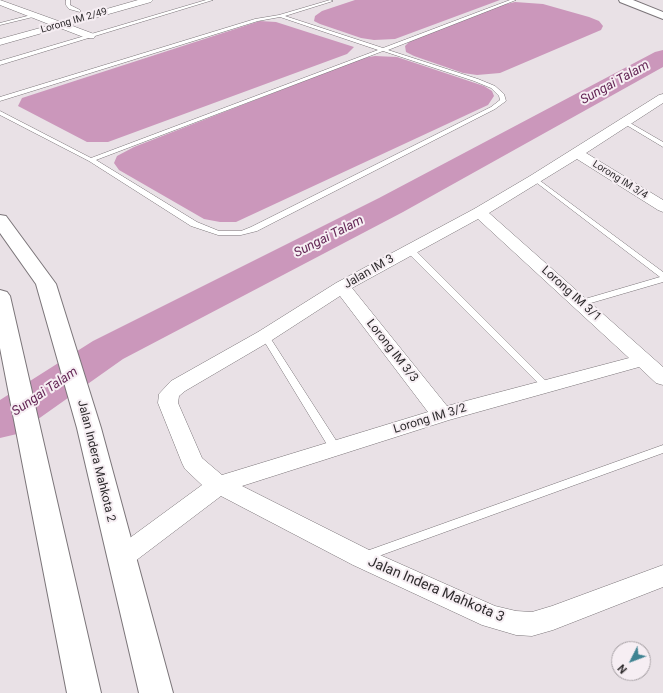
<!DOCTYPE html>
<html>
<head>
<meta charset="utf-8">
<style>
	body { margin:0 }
	#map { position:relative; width:663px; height:693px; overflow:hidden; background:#e9e1e6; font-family:Roboto,sans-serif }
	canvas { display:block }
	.north { position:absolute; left:611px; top:641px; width:40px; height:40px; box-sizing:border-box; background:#f6eef3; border:1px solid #a6a0a4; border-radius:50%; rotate:228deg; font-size:11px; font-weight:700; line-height:16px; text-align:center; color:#2e2b2d }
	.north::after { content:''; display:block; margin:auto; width:14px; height:18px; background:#3f8392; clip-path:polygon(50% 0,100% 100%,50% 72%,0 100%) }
</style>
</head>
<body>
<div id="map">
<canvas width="663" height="693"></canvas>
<div class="north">N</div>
</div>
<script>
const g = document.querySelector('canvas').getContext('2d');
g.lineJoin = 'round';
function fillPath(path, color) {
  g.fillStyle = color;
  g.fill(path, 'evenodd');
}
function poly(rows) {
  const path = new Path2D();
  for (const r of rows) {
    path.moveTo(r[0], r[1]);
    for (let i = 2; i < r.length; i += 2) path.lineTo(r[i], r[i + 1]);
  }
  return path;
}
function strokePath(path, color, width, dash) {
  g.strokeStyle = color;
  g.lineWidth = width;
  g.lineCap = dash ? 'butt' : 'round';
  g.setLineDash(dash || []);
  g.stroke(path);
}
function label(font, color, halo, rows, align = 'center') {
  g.font = font + ' Roboto,sans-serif';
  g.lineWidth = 4;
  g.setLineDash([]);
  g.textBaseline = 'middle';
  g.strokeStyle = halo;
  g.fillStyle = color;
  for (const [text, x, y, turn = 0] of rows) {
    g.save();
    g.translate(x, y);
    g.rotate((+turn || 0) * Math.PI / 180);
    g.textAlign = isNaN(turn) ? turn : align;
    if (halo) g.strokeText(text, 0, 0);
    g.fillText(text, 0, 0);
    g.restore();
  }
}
const water = poly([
	[355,0,500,0,395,39,374,40,361,38,320,24,314,21,315,16,322,11],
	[515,2,543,4,589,17,599,21,603,26,601,30,500,73,477,75,463,73,414,56,406,52,405,46,411,40,502,5],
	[260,21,276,22,354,47,347,54,108,142,87,142,18,106,22,98],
	[375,56,397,57,484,86,492,91,494,96,488,105,236,222,220,222,204,219,119,170,114,163,117,156,134,147,363,58]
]);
const river = poly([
	[663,50,663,67,403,212,123,359,17,434,0,438,0,400,93,341,379,198,655,52,663,50]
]);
const lane = poly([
	[66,0,70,0,70,5,80,10,80,12,69,9,66,5,66,0],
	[206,0,213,0,0,65,0,61,206,0],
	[330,0,333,1,285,16,383,48,510,0,516,0,388,50,478,79,495,86,504,94,506,101,495,109,257,231,241,235,218,235,191,226,89,161,0,115,0,111,2,112,91,158,378,50,280,17,258,21,0,101,0,97,255,19,279,15,330,0],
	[383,51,474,81,491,88,499,96,500,100,491,107,251,227,241,231,219,231,197,222,96,160,383,51],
	[35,14,37,16,0,25,0,23,35,14],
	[625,120,663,142,663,147,623,123,623,121,625,120],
	[535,177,663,272,663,282,584,305,578,305,577,303,578,301,660,277,533,180,532,179,535,177],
	[406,247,412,247,551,386,549,388,543,388,406,251,405,249,406,247],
	[265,333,269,336,339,445,340,448,339,451,331,451,261,336,265,333],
	[663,445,663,453,365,561,361,559,359,556,361,553,663,445]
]);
const street = poly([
	[0,0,61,22,138,0,153,0,151,2,70,25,94,34,95,36,94,38,86,38,60,28,0,45,0,39,51,25,0,5,0,0],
	[663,94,663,103,586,153,663,200,663,212,658,210,577,159,489,213,663,367,663,385,656,383,639,367,449,420,242,486,371,551,495,606,516,611,532,612,552,606,663,565,663,587,553,630,532,636,516,635,482,625,353,565,221,496,130,565,121,568,112,565,109,558,112,551,202,485,185,469,182,463,158,403,159,394,171,381,258,332,336,283,474,209,530,176,659,95,663,94],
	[478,219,629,358,447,406,352,288,478,219],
	[340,296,428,412,222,475,202,458,178,403,179,396,185,391,272,340,340,296]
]);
const secondary = poly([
	[619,0,633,0,663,12,663,19,620,2,619,0],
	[0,215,6,216,56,284,101,428,173,693,139,693,77,428,36,284,0,233,0,215],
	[0,290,7,292,10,296,101,693,67,693,0,348,0,290]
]);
const farStreetnames = [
	["Lorong IM 2/49",74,21,-16],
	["Lorong IM 3/4",620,180,32]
];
const streetNames = [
	["Jalan IM 3",369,272,-30],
	["Lorong IM 3/1",571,294,42],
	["Lorong IM 3/3",392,351,52],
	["Lorong IM 3/2",430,419,-17],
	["Jalan Indera Mahkota 2",96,461,76]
];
const waterNames = [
	["Sungai Talam",615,83,-29],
	["Sungai Talam",329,237,-27],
	["Sungai Talam",45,392,-34]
];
const nearStreetnames = [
	["Jalan Indera Mahkota 3",436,590,23]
];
fillPath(water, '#cb97bb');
fillPath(river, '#cb97bb');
strokePath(lane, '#7b7579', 1);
strokePath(street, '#7b7579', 1);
strokePath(secondary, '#7b7579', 2);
fillPath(lane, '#fff');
fillPath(street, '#fff');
fillPath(secondary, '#fff');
label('10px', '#2e2b2d', '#f6eef3', farStreetnames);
label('12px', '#2e2b2d', '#f6eef3', streetNames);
label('italic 13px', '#642655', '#f6eef3', waterNames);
label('14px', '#2e2b2d', '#f6eef3', nearStreetnames);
</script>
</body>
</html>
